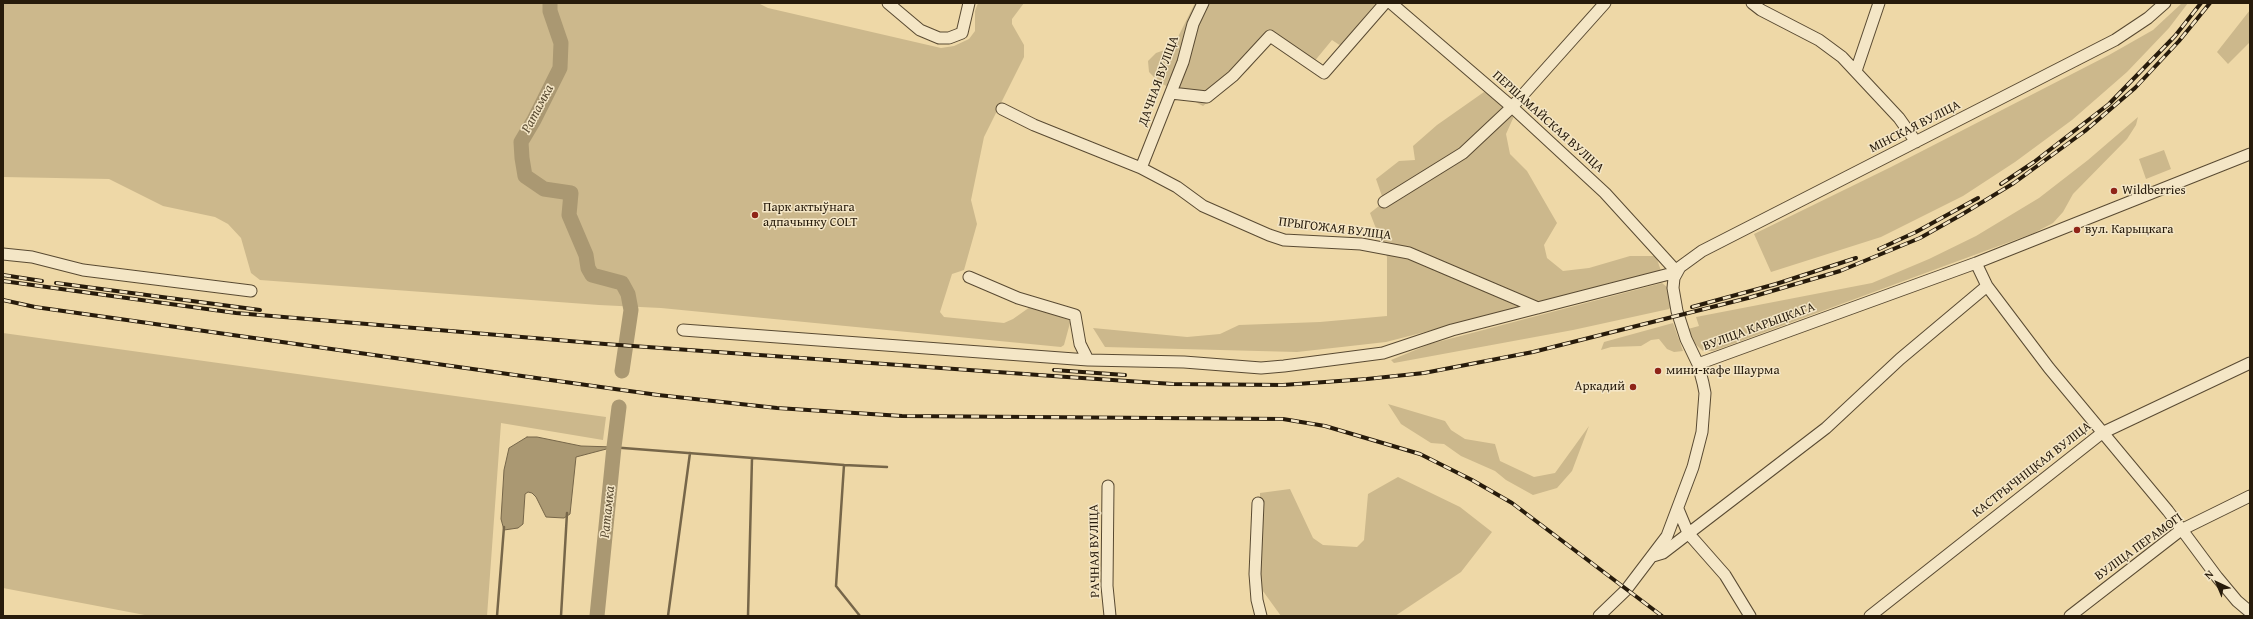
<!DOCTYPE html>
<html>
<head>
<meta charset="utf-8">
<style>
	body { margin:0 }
	#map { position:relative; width:2253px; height:619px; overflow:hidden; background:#eed8a7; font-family:"Gentium Book Plus",serif }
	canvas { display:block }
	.frame { position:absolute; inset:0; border:4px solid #271b0b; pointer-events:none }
	.north { position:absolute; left:2197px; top:563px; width:40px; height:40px; -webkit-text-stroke:3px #f4e6c6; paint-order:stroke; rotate:316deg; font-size:11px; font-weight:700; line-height:16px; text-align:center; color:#271b0b }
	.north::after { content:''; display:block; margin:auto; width:14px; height:18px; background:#271b0b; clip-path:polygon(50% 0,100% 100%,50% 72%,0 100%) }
</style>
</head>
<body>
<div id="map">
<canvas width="2253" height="619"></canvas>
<div class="frame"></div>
<div class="north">N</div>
</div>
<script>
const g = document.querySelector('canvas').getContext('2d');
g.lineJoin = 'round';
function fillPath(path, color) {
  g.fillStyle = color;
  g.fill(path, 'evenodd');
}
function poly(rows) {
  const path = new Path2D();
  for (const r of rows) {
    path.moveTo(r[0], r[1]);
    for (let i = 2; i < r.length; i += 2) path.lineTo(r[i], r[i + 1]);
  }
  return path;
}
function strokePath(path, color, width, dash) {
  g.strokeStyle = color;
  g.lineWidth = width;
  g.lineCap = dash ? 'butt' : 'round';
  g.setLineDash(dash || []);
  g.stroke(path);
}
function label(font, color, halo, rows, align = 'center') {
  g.font = font + ' "Gentium Book Plus",serif';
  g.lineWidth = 3;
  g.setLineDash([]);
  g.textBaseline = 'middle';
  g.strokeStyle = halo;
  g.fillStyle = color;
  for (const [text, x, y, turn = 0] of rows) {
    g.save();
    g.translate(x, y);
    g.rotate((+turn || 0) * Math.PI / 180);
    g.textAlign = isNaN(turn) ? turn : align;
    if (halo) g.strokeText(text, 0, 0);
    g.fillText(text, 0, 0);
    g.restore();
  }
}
const green = poly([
	[3,3,758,3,768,8,941,48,954,46,969,39,975,31,975,11,978,3,1024,3,1012,19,1012,24,1024,45,1024,57,984,137,971,200,977,224,964,270,952,274,940,312,944,317,1004,323,1013,319,1030,307,1069,320,1070,323,1064,345,1061,347,661,308,599,305,260,280,251,273,241,238,228,224,215,217,163,206,109,179,3,177],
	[1195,3,1376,3,1341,46,1332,40,1313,63,1271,40,1249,69,1203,106,1159,82,1149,72,1148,61,1156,53,1173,47],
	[2182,3,2188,3,2169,28,2127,72,2072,120,2015,162,1963,196,1881,237,1771,272,1754,234,1891,167,2109,55,2153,30],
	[2250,10,2250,42,2228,64,2217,52],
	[1484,92,1502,102,1515,114,1506,134,1510,154,1527,171,1557,223,1544,245,1547,258,1563,271,1589,268,1630,256,1656,256,1661,271,1386,342,1297,352,1105,347,1093,328,1187,337,1220,334,1239,325,1320,322,1387,316,1387,257,1370,213,1384,202,1376,179,1399,161,1415,160,1413,146,1437,125],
	[2138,117,2136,125,2127,139,2073,194,2063,212,2053,223,2034,233,1730,345,1713,351,1703,351,1693,342,1688,329,1699,326,1696,317,1872,283,1929,259,1976,236,2039,198,2088,160],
	[2164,150,2171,169,2146,179,2139,159],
	[1662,283,1667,287,1672,306,1669,309,1573,330,1394,363,1391,360,1430,344],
	[1673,323,1683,351,1674,352,1667,349,1659,339,1651,340,1641,346,1611,347,1601,350,1604,342],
	[3,333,606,417,603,440,501,423,487,616,150,616,3,588],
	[1388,404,1445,421,1451,430,1465,439,1495,444,1500,461,1534,477,1555,473,1589,426,1572,471,1557,488,1533,495,1506,480,1495,471,1461,456,1444,444,1431,443,1412,431,1401,424],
	[1398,477,1460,507,1492,532,1461,572,1395,616,1281,616,1260,587,1260,493,1290,489,1313,538,1323,545,1357,547,1364,540,1368,494]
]);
const water = poly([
	[527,437,537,437,581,446,614,447,576,457,570,514,564,518,546,517,536,497,532,493,528,492,525,494,523,524,518,528,504,530,501,519,504,470,509,448,527,437]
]);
const stream = poly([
	[610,447,844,465,836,586,860,616],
	[844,465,887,467],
	[497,616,504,527],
	[561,616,567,513],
	[668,616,690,453],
	[748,616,752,458]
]);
const river = poly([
	[550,3,550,11,561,43,560,68,534,120,521,142,522,158,525,176,544,189,571,193,569,215,586,255,588,268,592,275,622,283,628,294,631,310,622,371],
	[597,616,614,447,619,407]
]);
const minor = poly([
	[888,3,920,30,939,38,949,38,962,33,969,3],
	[1391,3,1512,107,1605,193,1677,272],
	[1752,3,1761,10,1819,40,1842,57,1899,118,1916,142],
	[1856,71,1879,3],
	[1171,93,1207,97,1233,76,1270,36,1324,73,1385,3],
	[1002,109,1034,125,1141,168,1177,187,1203,206,1269,235,1284,240,1361,244,1409,253,1538,308],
	[1141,168,1183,62,1193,24,1203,3],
	[1384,202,1463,153,1512,107,1605,3],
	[3,254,32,257,83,270,251,291],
	[969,277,1018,298,1075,315,1080,344,1088,360],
	[1987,286,2049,368,2168,511,2217,577,2237,601,2250,612],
	[683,330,1088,360,1184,362,1261,368,1284,366,1383,353,1452,330,1677,272],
	[1698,364,1976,263,2250,154],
	[1108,486,1107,586,1110,616],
	[1258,503,1255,574,1257,600,1261,616],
	[1678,509,1688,533,1725,575,1750,616],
	[1653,556,1663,553,1826,428,1900,359,1987,286,1976,263],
	[1599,616,1626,590,1667,536,1693,467,1702,432,1705,393,1703,383,1698,364,1686,339,1677,311,1673,288,1674,278,1680,267,1702,251,2115,40,2148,18,2165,3],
	[1870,616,2102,433,2250,363],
	[2070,616,2181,530,2250,496]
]);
const rail = poly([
	[2001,184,2034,162,2109,104,2175,36,2201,3],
	[1879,249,1916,232,1978,198],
	[3,275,42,281],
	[3,281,236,313,605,344,1067,377,1173,384,1283,385,1367,379,1424,373,1533,352,1748,298,1840,271,1920,238,1961,215,2014,183,2085,131,2135,88,2179,41,2210,3],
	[56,283,260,310],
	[3,300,35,307,529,377,658,395,777,408,902,416,1283,419,1325,426,1420,454,1472,480,1512,503,1662,616],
	[1692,307,1776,284,1856,258],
	[1054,370,1125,375]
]);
const markers = [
	[2114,191,4,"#8f2418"],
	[755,215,4,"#8f2418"],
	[2077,230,4,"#8f2418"],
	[1658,371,4,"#8f2418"],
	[1633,387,4,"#8f2418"]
];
const streetNames = [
	["ДАЧНАЯ ВУЛІЦА",1159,81,-70],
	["ПЕРШАМАЙСКАЯ ВУЛІЦА",1548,122,42],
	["МІНСКАЯ ВУЛІЦА",1915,127,-27],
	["ПРЫГОЖАЯ ВУЛІЦА",1335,229,7],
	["ВУЛІЦА КАРЫЦКАГА",1759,327,-20],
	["КАСТРЫЧНІЦКАЯ ВУЛІЦА",2032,470,-38],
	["ВУЛІЦА ПЕРАМОГІ",2139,547,-36],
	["РАЧНАЯ ВУЛІЦА",1095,551,-91]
];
const poiNames = [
	["Wildberries",2122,191],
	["Парк актыўнага",763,208],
	["адпачынку COLT",763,223],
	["вул. Карыцкага",2085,230],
	["мини-кафе Шаурма",1666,371],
	["Аркадий",1625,387,"right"]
];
const waterNames = [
	["Ратамка",538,109,-62],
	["Ратамка",608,512,-84]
];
fillPath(green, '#ccb88c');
fillPath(water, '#aa9872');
strokePath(water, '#766649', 1);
strokePath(stream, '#766649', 2.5);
strokePath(river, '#aa9872', 15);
strokePath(minor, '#594a32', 13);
strokePath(minor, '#f4e6c6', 11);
strokePath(rail, '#271b0b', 4);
strokePath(rail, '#f4e6c6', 2.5, [8]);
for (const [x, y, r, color] of markers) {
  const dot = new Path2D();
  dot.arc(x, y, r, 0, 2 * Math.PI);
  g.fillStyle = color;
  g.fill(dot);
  strokePath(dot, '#f4e6c6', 1.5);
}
label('13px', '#271b0b', '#f4e6c6', streetNames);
label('13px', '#271b0b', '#f4e6c6', poiNames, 'left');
label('italic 14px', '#5b4d34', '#f4e6c6', waterNames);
</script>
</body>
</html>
